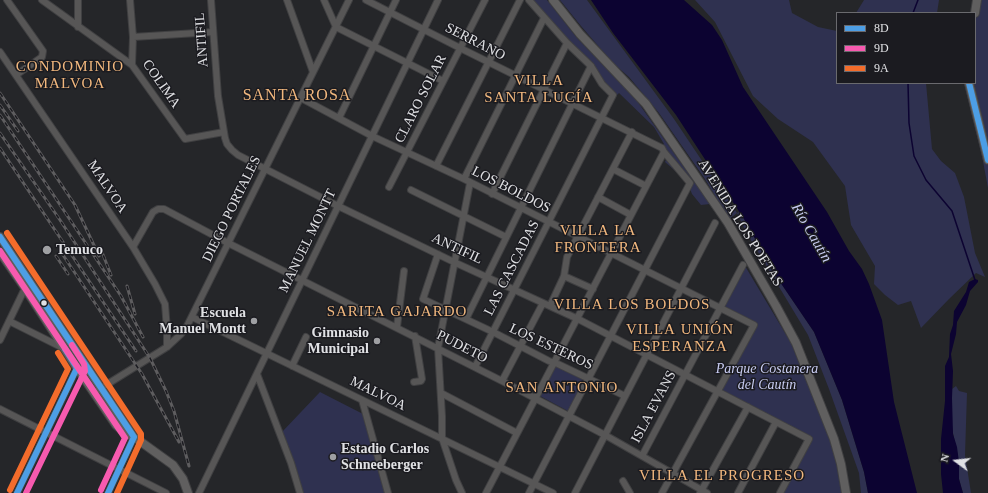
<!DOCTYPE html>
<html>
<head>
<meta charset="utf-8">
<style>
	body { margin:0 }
	#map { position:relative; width:988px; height:493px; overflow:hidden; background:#252629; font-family:"Times New Roman",serif }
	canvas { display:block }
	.legend { position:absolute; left:836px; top:12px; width:140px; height:72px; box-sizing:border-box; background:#1b1b20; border:1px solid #6a6a6e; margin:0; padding:5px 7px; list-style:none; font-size:12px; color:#e0e1e4 }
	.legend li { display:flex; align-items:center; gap:8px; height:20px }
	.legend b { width:20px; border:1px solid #6a6a6e }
	.north { position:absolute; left:936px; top:441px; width:40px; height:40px; -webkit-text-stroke:3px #1b1b20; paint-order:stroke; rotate:285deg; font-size:11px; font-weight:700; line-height:16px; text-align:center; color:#e0e1e4 }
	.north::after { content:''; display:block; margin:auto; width:14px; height:18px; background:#e0e1e4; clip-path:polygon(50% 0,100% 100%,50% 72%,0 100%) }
</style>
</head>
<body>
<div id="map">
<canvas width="988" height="493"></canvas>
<ul class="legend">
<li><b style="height:5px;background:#4d9ee5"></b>8D</li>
<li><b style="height:5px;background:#f75aaf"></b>9D</li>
<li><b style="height:5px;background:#f36c2b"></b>9A</li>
</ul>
<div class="north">N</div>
</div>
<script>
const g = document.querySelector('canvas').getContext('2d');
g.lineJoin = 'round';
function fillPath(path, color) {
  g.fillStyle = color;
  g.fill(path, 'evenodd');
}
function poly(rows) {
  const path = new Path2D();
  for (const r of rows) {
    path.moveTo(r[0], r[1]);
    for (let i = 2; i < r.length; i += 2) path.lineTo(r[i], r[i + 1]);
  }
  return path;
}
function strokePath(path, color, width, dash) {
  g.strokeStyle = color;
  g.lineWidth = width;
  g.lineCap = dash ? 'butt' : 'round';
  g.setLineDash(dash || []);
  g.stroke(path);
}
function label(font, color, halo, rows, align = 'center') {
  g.font = font + ' "Times New Roman",serif';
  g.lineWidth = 3;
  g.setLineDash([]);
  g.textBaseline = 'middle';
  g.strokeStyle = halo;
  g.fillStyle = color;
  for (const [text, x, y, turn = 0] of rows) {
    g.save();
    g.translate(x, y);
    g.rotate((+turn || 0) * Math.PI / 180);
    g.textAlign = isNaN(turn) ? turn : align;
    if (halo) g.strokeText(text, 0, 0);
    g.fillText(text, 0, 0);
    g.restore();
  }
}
const green = poly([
	[531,0,547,0,577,38,637,101,710,204,701,205,692,194,687,181,665,162,668,155,667,151,662,146,664,144,654,127,619,93,616,96],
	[560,0,587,0,674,119,737,213,739,212,744,219,776,276,814,332,842,400,864,472,868,493,861,493,859,473,829,389,808,335,746,232,737,213,729,219,705,179,659,113,629,77,613,63,581,26],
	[695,0,789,0,792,13,818,27,837,31,837,83,926,83,932,149,941,161,955,173,964,197,975,253,985,277,976,273,949,299,921,328,911,301,898,305,885,295,874,284,875,266,851,225,845,186,813,142,778,119,753,96,715,22],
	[864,0,939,0,937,13,856,13],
	[975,0,988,0,988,188,982,156,964,83,975,83],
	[745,266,791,343,828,435,832,440,844,493,783,493,812,439,721,391,755,325,723,309],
	[556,364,585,379,568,411,540,396],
	[956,386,959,391,967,393,965,455,971,493,963,493,959,479,959,462,952,428,952,389],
	[320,392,363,414,385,493,302,493,282,432]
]);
const water = poly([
	[591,0,684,0,712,25,722,40,743,87,827,212,849,251,862,269,869,284,882,320,894,402,917,493,868,493,864,472,842,400,814,332,776,276,744,219,676,115,613,33],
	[975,279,978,280,978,282,970,291,966,305,957,322,956,334,951,354,953,371,952,398,953,434,957,447,959,462,959,479,963,493,943,493,941,474,941,439,945,401,945,366,949,357,950,334,953,325,954,311,966,292,969,282]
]);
const stream = poly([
	[913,13,918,0],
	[908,83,909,123,914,156,926,180,952,211,975,280]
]);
const minor = poly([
	[7,0,43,51,42,57,16,75],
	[42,0,132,65],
	[78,0,78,27],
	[130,0,133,37,132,65,185,139,224,132],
	[211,0,218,96,225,138,227,144,232,150,238,155,338,206,456,263,578,319,809,439,780,493],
	[287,0,313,72],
	[324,0,336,27,443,81],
	[366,0,460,48,662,148,664,152,690,183,529,493],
	[133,37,213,32],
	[0,52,133,247,155,284,165,304,167,330,167,347],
	[301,98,372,136,464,179,754,325,662,493],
	[339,118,396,0],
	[436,166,520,0],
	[613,169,646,186],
	[464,179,544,18],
	[389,187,485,0],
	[411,190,506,237],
	[492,194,567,43],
	[598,197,631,215],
	[133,247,153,212,158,209,164,209,228,243,502,381,605,435,707,493],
	[438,254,423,299,493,332,549,361,558,364,625,396],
	[564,276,593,289],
	[550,306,564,276,567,257,632,132],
	[192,317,553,493],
	[466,319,591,66],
	[9,321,65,349],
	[397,327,404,271],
	[0,340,27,284],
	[292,366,306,337],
	[475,367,613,95,602,84,591,66,567,43,529,0],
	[257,374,291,463,300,493],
	[502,381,543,303],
	[414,382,421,381,422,379,415,336],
	[98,390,167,347,181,334,187,326,349,0],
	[441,393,517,433],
	[362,400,388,493],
	[0,409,166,493],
	[642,456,743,265],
	[623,481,630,493],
	[17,493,77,368,80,366],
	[108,493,134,437],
	[199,493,438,0],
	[462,493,456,480,442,438,442,416,438,348,470,183],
	[486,493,664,152],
	[575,493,715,223],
	[700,493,748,407],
	[738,493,776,422]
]);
const major = poly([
	[553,0,580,34,646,104,728,223,776,306,796,343,834,439,841,464,846,493],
	[975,13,977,0],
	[969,83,988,160],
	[0,237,133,436],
	[0,252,25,288,77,368,116,425,124,432,137,439,173,465,183,479,188,493]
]);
const rail = poly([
	[0,93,75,205,99,256],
	[0,105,18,131],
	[0,115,121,296,143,337],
	[0,133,60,220,150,358,166,391,174,411,189,466],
	[0,148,136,351],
	[100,247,111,275],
	[61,252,142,374,179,442],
	[56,256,68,274],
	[127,286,135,314]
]);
const bus1 = poly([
	[969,83,988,160],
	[0,237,134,437,108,493],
	[17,493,77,368,65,349]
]);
const bus2 = poly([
	[0,251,125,438,101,490],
	[26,493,85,371,84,364,72,345]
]);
const bus3 = poly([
	[7,233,141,434,141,440,117,493],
	[10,490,68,369,58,353]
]);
const markers = [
	[47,250,5,"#9fa0a3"],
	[44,303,3.5,"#e0e1e4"],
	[254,321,4,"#9fa0a3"],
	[377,341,4,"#9fa0a3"],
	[333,457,4,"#9fa0a3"]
];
const streetNames = [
	["ANTIFIL",202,40,-94],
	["SERRANO",475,42,27],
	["COLIMA",161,84,55],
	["CLARO SOLAR",421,99,-63],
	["MALVOA",107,187,56],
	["LOS BOLDOS",511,190,27],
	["DIEGO PORTALES",232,209,-64],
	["AVENIDA LOS POETAS",740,223,58],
	["MANUEL MONTT",308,241,-64],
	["ANTIFIL",457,249,25],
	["LAS CASCADAS",512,268,-63],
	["PUDETO",462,347,27],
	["LOS ESTEROS",551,347,25],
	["MALVOA",378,394,26],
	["ISLA EVANS",654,407,-62]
];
const poiNames = [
	["Temuco",56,250],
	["Escuela",246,313,"right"],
	["Manuel Montt",246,329,"right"],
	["Gimnasio",369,333,"right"],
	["Municipal",369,349,"right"],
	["Estadio Carlos",341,449],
	["Schneeberger",341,465]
];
const parkNames = [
	["Parque Costanera",767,369],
	["del Cautín",767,385]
];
const neighbourhoodNames = [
	["CONDOMINIO",70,67],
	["MALVOA",70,84],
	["VILLA",539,81],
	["SANTA LUCÍA",539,98],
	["VILLA LA",598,231],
	["FRONTERA",598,248],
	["VILLA LOS BOLDOS",632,305],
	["SARITA GAJARDO",397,312],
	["VILLA UNIÓN",680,330],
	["ESPERANZA",680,347],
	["SAN ANTONIO",562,388],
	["VILLA EL PROGRESO",722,476]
];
const waterNames = [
	["Río Cautín",811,233,60]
];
const quarterNames = [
	["SANTA ROSA",297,96]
];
fillPath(green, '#2f3150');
fillPath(water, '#0c0331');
strokePath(stream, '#0c0331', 1.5);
strokePath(minor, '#404042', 8);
strokePath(major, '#404042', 10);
strokePath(minor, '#575656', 6);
strokePath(major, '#605f5f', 8);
strokePath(rail, '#5e5d5f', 3);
strokePath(rail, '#1b1b20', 1.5, [4.5]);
strokePath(bus1, '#4d9ee5', 6);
strokePath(bus2, '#f75aaf', 6);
strokePath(bus3, '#f36c2b', 6);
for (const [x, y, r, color] of markers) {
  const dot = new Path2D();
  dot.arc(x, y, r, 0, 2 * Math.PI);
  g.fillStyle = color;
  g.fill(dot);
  strokePath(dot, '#1b1b20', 1.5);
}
label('14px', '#e0e1e4', '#1b1b20', streetNames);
label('bold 14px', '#e0e1e4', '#1b1b20', poiNames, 'left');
label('italic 14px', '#c8ccf1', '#1b1b20', parkNames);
g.letterSpacing = '1px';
label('15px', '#f2b87e', '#1b1b20', neighbourhoodNames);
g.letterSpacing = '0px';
label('italic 15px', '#cacef3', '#1b1b20', waterNames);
g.letterSpacing = '1px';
label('16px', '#f2b87e', '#1b1b20', quarterNames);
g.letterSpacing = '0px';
</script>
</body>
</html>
